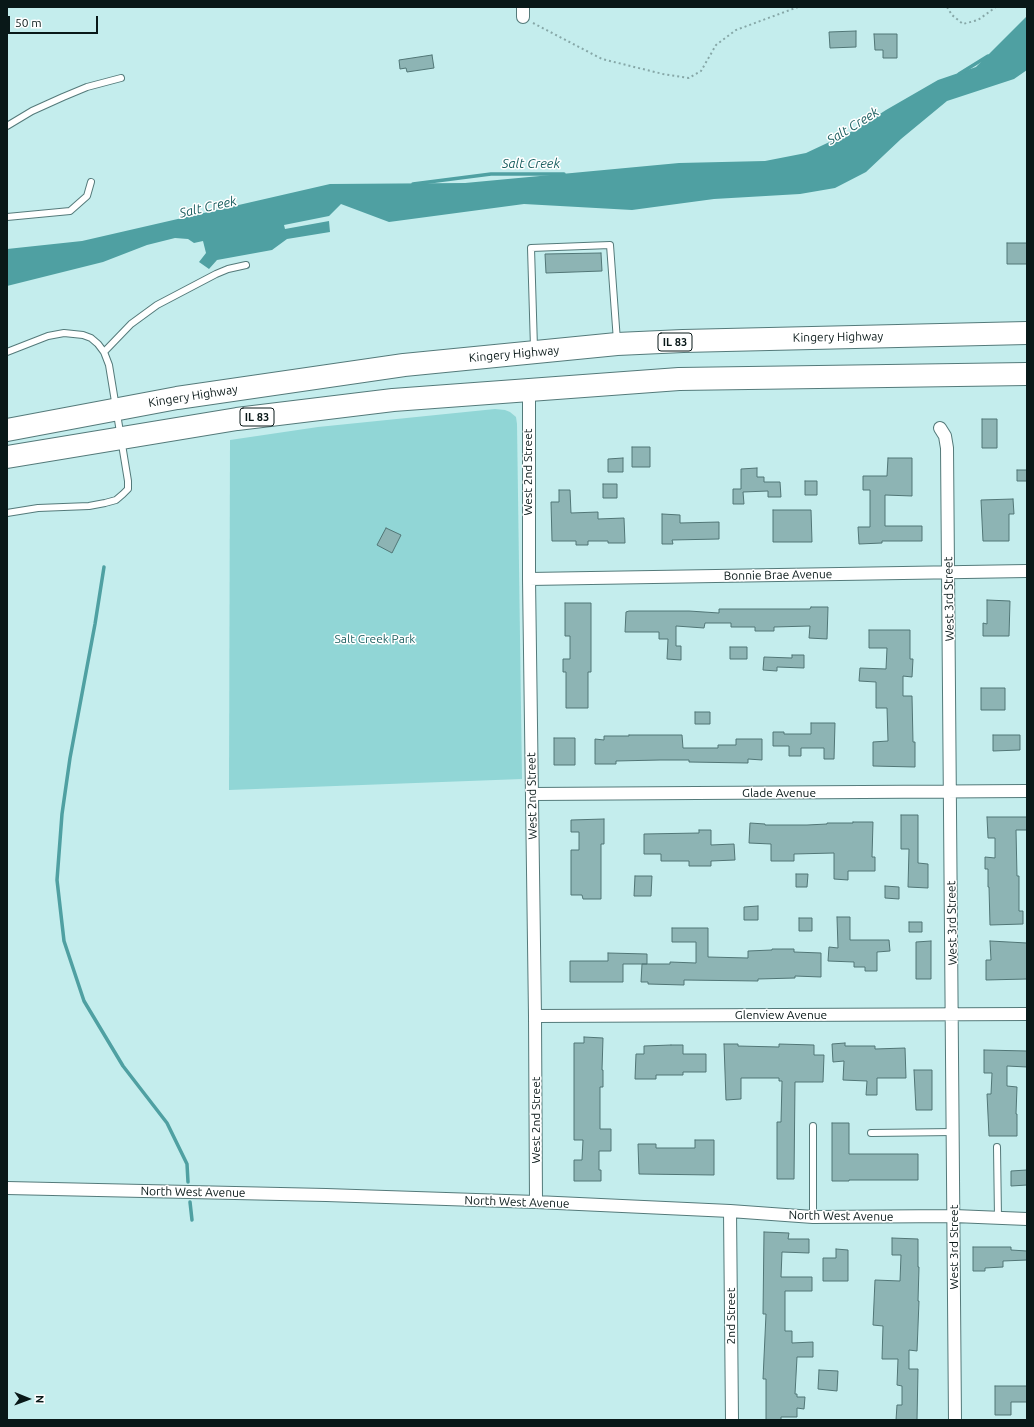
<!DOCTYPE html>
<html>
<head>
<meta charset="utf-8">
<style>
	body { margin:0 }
	#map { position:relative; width:1034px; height:1427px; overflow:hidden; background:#c4eded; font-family:Ubuntu,sans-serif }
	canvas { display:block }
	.frame { position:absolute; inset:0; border:8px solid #091818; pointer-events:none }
	.north { position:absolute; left:8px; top:1379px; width:40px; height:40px; -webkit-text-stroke:3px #fff; paint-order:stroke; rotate:91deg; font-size:11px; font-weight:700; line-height:16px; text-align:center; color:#091818 }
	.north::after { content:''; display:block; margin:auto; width:14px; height:18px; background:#091818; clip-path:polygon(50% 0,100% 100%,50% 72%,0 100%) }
	.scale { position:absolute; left:8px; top:16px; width:90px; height:18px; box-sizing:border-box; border:2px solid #091818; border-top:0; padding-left:5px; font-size:12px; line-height:14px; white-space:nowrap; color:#091818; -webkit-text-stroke:3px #fff; paint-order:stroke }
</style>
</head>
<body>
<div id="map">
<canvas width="1034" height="1427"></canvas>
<div class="frame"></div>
<div class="north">N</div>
<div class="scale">50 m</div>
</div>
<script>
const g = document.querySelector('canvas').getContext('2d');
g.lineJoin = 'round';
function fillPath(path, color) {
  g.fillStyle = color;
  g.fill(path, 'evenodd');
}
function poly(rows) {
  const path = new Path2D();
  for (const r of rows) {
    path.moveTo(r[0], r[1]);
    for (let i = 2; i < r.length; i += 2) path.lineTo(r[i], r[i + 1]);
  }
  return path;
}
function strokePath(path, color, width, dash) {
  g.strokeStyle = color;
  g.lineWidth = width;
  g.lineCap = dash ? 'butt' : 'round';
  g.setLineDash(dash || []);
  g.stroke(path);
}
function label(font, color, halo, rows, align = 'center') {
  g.font = font + ' Ubuntu,sans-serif';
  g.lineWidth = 3;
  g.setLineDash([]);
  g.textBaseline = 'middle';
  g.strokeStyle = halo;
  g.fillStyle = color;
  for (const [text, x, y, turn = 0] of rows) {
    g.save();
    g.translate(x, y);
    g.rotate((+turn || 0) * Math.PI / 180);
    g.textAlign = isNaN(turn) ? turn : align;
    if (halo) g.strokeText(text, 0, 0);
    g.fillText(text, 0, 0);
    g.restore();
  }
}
const green = poly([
	[495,409,505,410,510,412,516,417,517,424,522,779,229,790,230,440,318,427]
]);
const water = poly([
	[1027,16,1027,70,1014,79,947,101,901,139,866,172,835,188,800,194,714,199,632,210,524,204,389,222,341,204,329,216,284,225,285,229,329,221,330,232,287,239,272,250,217,260,209,269,199,262,206,253,203,241,194,243,188,239,175,238,147,245,103,262,7,286,7,249,82,241,330,184,465,183,679,163,765,161,806,153,855,130,886,110,938,80,976,67]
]);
const stream = poly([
	[959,74,988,56],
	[413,184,491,174,564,174],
	[104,567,95,624,70,758,62,814,57,880,64,941,84,1001,123,1066,167,1123,187,1164,188,1182],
	[190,1202,192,1220]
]);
const building = poly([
	[856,31,856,47,830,48,829,32,856,31],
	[874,34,897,34,897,58,883,58,883,50,875,50,874,34],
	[432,55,434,68,407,72,406,68,400,69,399,60,432,55],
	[1007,243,1027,243,1027,264,1007,264,1007,243],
	[601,253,602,271,546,273,545,254,601,253],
	[982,419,997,419,997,448,982,448,982,419],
	[632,447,650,447,650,467,632,467,632,447],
	[623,458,623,472,608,472,608,459,623,458],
	[888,458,912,458,912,496,885,495,885,526,922,526,922,541,882,541,882,543,859,544,858,527,870,527,870,490,863,490,863,476,887,476,888,458],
	[757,468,757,477,764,477,764,482,780,482,781,497,768,497,768,491,743,492,744,504,733,504,733,489,741,489,741,469,757,468],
	[1017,470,1027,470,1027,481,1017,481,1017,470],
	[805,481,817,481,817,495,805,495,805,481],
	[603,484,617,484,617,498,603,498,603,484],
	[559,490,570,490,571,513,598,512,598,519,624,518,625,543,608,543,608,541,588,541,588,545,576,545,576,541,552,541,551,502,559,502,559,490],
	[1013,499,1014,514,1009,514,1009,541,983,541,981,500,1013,499],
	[773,510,811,510,812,542,773,542,773,510],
	[662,514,680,515,680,523,719,522,719,539,672,540,673,544,662,544,662,514],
	[386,528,401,535,392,553,377,545,386,528],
	[987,600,1010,601,1009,636,983,636,983,623,987,624,987,600],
	[565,603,591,603,591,672,588,672,588,708,566,708,566,672,563,672,563,659,570,659,570,636,565,636,565,603],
	[811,607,828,607,827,639,809,638,810,626,774,627,774,631,755,631,755,627,731,627,731,623,705,623,704,628,676,626,676,646,681,646,681,660,667,659,668,639,659,639,659,632,625,632,626,612,629,611,689,611,719,613,719,609,810,609,811,607],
	[869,630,910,630,910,659,913,659,912,677,903,676,903,696,912,696,913,742,915,742,915,767,873,766,873,742,888,741,887,708,876,708,876,682,859,681,860,668,886,669,887,648,869,648,869,630],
	[730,647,747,647,747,659,730,659,730,647],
	[792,655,804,655,804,668,777,667,777,671,763,670,764,657,792,658,792,655],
	[981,688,1005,688,1005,710,981,710,981,688],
	[695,712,710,712,710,724,695,724,695,712],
	[811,723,835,723,834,759,824,759,824,748,801,748,801,756,789,756,789,746,773,746,773,732,784,732,784,734,811,734,811,723],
	[629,735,682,735,683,748,718,748,718,745,736,745,736,739,762,739,762,760,748,759,748,763,689,762,689,760,660,760,616,761,616,764,595,764,595,739,604,740,604,736,629,736,629,735],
	[993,735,1020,735,1020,750,993,751,993,735],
	[554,738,575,738,575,765,554,765,554,738],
	[901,815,918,815,918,863,928,864,928,888,908,887,909,849,901,849,901,815],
	[987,817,1027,817,1027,830,1016,830,1017,876,1019,876,1019,911,1023,911,1023,924,990,925,989,887,988,887,988,869,985,869,985,857,995,858,995,838,988,838,987,817],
	[604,819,604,844,601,844,601,899,583,899,582,895,571,895,571,850,579,850,579,832,571,832,571,820,604,819],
	[853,822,873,822,872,857,875,857,875,871,848,871,848,880,834,879,834,853,794,854,794,861,771,861,771,844,749,843,750,823,765,824,765,825,807,825,827,824,827,823,853,823,853,822],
	[699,830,711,830,711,845,734,844,735,860,711,861,711,866,689,866,689,861,661,861,661,854,644,854,644,834,699,833,699,830],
	[796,874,808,874,807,887,796,887,796,874],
	[635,876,652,876,651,896,634,896,635,876],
	[885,886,899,887,899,899,885,898,885,886],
	[758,906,758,920,744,920,744,907,758,906],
	[837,917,850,917,850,940,889,940,890,951,877,952,877,971,865,971,865,967,854,967,854,962,828,961,829,947,838,948,837,917],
	[799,918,812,918,812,931,799,931,799,918],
	[909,922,922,922,922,932,909,932,909,922],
	[672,928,708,928,708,957,748,958,748,951,772,950,772,949,794,949,794,952,821,953,821,977,795,976,795,978,758,979,758,981,684,980,684,985,648,984,648,982,641,982,642,964,670,964,670,962,696,963,696,942,672,942,672,928],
	[931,941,931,979,916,979,916,942,931,941],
	[990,941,1027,943,1027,979,986,980,986,960,991,960,990,941],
	[608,953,647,954,647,964,623,964,623,982,570,982,570,961,608,961,608,953],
	[584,1037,603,1038,602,1070,603,1070,603,1087,600,1087,600,1129,611,1129,611,1151,599,1151,599,1170,601,1170,601,1181,574,1181,574,1160,582,1160,583,1140,574,1140,574,1043,584,1043,584,1037],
	[845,1043,845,1046,875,1046,875,1049,905,1048,906,1078,877,1078,877,1095,866,1095,867,1081,843,1080,844,1061,833,1062,832,1044,845,1043],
	[724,1044,738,1044,738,1046,779,1047,779,1044,814,1045,814,1055,824,1055,823,1082,795,1082,794,1179,777,1179,777,1122,781,1122,782,1081,779,1081,779,1078,741,1078,741,1099,726,1100,724,1044],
	[671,1045,683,1045,683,1054,706,1054,706,1072,683,1072,683,1075,656,1075,656,1079,635,1079,636,1054,644,1054,644,1046,671,1045],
	[984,1050,1027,1051,1027,1067,1007,1066,1007,1086,1017,1087,1016,1114,1017,1114,1017,1136,989,1136,987,1094,991,1094,992,1073,984,1073,984,1050],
	[914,1070,932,1070,932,1110,916,1110,914,1070],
	[832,1123,849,1123,849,1154,918,1154,918,1180,849,1180,849,1181,832,1181,832,1123],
	[695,1140,714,1140,714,1175,639,1174,638,1144,656,1144,656,1148,695,1148,695,1140],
	[1027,1170,1027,1185,1011,1186,1011,1171,1027,1170],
	[764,1232,789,1233,788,1239,809,1239,809,1253,782,1252,781,1277,812,1277,812,1291,785,1291,785,1331,792,1331,792,1343,813,1342,813,1357,797,1357,795,1394,797,1394,797,1397,805,1397,804,1409,797,1408,797,1417,781,1417,781,1420,766,1420,766,1379,763,1379,766,1314,763,1314,764,1232],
	[892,1238,918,1239,918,1267,919,1267,918,1301,919,1301,917,1351,909,1350,909,1369,918,1369,917,1420,896,1420,897,1405,902,1405,902,1386,897,1385,898,1359,882,1359,883,1326,873,1325,875,1280,900,1281,901,1255,892,1255,892,1238],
	[973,1247,1011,1247,1011,1250,1027,1251,1027,1260,1003,1261,1003,1267,985,1268,985,1271,973,1271,973,1247],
	[836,1249,848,1250,848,1281,823,1281,823,1258,836,1258,836,1249],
	[819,1370,838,1371,837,1391,818,1389,819,1370],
	[995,1386,1027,1386,1027,1402,1011,1402,1011,1415,995,1415,995,1386]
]);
const path = poly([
	[947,7,952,15,963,24,978,20,996,7],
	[533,23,602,59,663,74,689,78,701,71,716,45,736,30,798,7]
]);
const lane = poly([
	[7,126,32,111,63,97,87,87,121,78],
	[7,217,70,211,87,196,91,182],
	[534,348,531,248,610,245,617,341],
	[7,352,48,336,64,333,83,335,91,338,98,344,104,352,109,365,128,481,128,489,123,494,116,500,105,503,89,506,38,508,7,513],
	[104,352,131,324,157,305,216,274,228,269,246,265],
	[871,1133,954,1132],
	[997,1147,998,1218],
	[813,1217,813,1126]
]);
const street = poly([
	[523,7,523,17],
	[529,389,529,579,535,1016,536,1202],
	[940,428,945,436,947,448,955,1420],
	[529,579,1027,571],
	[532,794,1027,791],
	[535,1016,1027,1014],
	[7,1188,326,1195,536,1202,730,1211,813,1217,954,1216,1027,1219],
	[730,1211,732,1420]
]);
const highway = poly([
	[7,430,177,398,404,365,617,344,683,341,1027,333],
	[7,457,237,419,393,400,679,379,1027,374]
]);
const shields = [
	[675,342,34],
	[257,417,34]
];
const shieldNames = [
	["IL 83",675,342],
	["IL 83",257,417]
];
const streetNames = [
	["Kingery Highway",838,337,-1],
	["Kingery Highway",514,354,-5],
	["Kingery Highway",193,396,-9],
	["West 2nd Street",528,472,-90],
	["Bonnie Brae Avenue",778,575,-1],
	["West 3rd Street",949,599,-91],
	["Glade Avenue",779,793],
	["West 2nd Street",532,796,-91],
	["West 3rd Street",952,923,-91],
	["Glenview Avenue",781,1015],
	["West 2nd Street",536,1120,-90],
	["North West Avenue",193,1192,1],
	["North West Avenue",517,1202,2],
	["North West Avenue",841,1216,1],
	["West 3rd Street",954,1247,-90],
	["2nd Street",731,1316,-90]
];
const parkNames = [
	["Salt Creek Park",375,639]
];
const waterNames = [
	["Salt Creek",853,126,-32],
	["Salt Creek",531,164],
	["Salt Creek",208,207,-13]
];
fillPath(green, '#91d6d6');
fillPath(water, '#4fa0a2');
strokePath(stream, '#4fa0a2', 3.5);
fillPath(building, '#8db4b4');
strokePath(building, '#517676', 1);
strokePath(lane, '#547a7a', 8);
strokePath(street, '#547a7a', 14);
strokePath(highway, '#547a7a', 24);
strokePath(path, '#86a7a7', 2, [2, 3]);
strokePath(lane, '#fff', 6);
strokePath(street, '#fff', 12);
strokePath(highway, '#fff', 22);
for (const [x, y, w] of shields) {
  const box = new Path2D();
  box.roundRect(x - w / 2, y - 9, w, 18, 3);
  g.fillStyle = '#fff';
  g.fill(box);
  strokePath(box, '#091818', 1);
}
label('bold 11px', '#091818', null, shieldNames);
label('12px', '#091818', '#fff', streetNames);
label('12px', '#1f6263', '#fff', parkNames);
label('italic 13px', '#1a5e5f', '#fff', waterNames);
</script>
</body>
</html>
